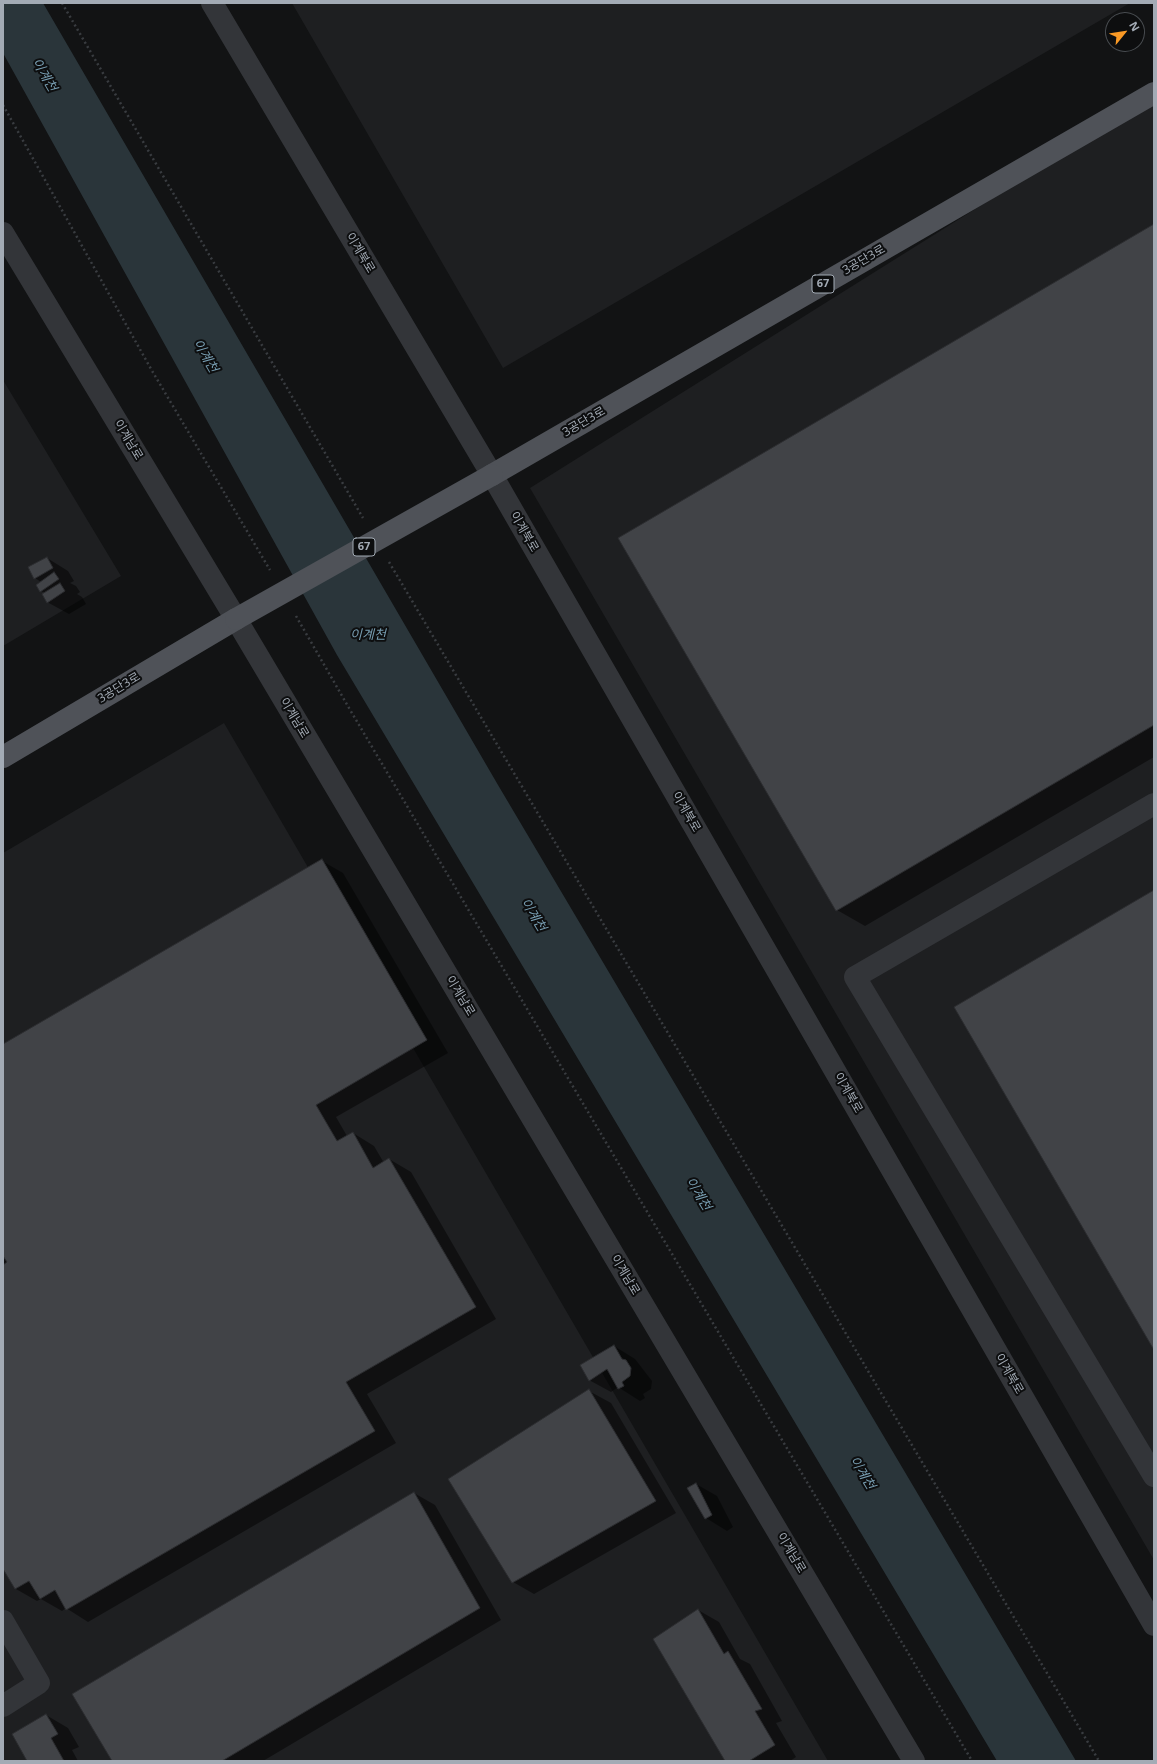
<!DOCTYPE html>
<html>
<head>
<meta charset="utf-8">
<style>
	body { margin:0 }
	#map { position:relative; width:1157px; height:1764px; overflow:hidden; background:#121314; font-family:"Open Sans",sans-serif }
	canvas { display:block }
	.frame { position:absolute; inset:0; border:4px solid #a3abb5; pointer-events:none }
	.north { position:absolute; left:1105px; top:12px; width:40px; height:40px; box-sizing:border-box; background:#0d0e0f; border:1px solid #494d51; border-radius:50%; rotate:60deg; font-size:11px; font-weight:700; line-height:16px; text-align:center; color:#a3abb5 }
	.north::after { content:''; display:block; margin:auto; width:14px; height:18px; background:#f99925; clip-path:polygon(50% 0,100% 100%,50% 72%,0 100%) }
</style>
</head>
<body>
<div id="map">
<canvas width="1157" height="1764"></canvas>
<div class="frame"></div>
<div class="north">N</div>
</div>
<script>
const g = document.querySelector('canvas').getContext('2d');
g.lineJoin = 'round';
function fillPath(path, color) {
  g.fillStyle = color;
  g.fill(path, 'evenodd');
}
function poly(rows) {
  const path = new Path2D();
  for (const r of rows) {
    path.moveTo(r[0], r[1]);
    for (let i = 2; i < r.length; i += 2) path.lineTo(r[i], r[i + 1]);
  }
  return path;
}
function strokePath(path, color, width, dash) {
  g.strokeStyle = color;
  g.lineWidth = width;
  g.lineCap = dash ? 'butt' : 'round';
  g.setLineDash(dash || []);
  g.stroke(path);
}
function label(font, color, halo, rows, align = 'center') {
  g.font = font + ' "Open Sans","Noto Sans KR",sans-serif';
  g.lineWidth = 4;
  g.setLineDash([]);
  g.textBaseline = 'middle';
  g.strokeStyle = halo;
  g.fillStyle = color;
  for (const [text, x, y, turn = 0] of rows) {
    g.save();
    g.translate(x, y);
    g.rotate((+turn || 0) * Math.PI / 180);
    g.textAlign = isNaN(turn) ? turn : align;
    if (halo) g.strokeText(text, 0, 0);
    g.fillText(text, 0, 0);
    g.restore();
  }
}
const built = poly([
	[292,3,1130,3,503,368],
	[1154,97,1154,1560,530,488],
	[3,380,121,576,3,646],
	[224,723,828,1761,3,1761,3,853]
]);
const water = poly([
	[3,3,43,3,498,785,1076,1761,997,1761,337,655,3,53]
]);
const shadow = poly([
	[1154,225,1154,757,865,926,837,910],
	[47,558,68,571,74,581,70,583,76,586,80,592,77,594,82,597,86,604,69,614,47,602,45,593,41,591,41,582,35,578],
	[322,861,343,873,448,1053,336,1117,347,1136,353,1133,374,1146,384,1163,389,1159,411,1172,496,1319,367,1394,396,1443,88,1622,66,1608,62,1611,41,1599,37,1601,16,1589,3,1567,3,1045],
	[614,1346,635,1359,652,1381,651,1389,643,1394,645,1398,640,1401,618,1387,611,1392,589,1380],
	[589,1391,611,1403,676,1513,534,1594,513,1582],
	[696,1484,717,1496,733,1527,727,1531,706,1518],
	[414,1493,435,1505,501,1620,263,1761,113,1761],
	[698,1610,719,1622,740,1659,750,1664,782,1721,776,1723,796,1757,790,1761,726,1761],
	[46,1715,68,1728,79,1747,72,1750,78,1761,28,1761]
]);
const building = poly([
	[1154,224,1154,725,836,911,618,538,1154,224],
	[47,557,53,568,34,579,28,567,47,557],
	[54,572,59,579,40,592,36,585,54,572],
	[60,583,65,591,47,603,42,594,60,583],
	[322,859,427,1040,316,1105,337,1141,353,1132,373,1168,389,1158,476,1307,346,1382,375,1431,66,1610,55,1590,40,1599,29,1581,15,1589,3,1569,3,1265,7,1262,3,1256,3,1044,322,859],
	[1154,890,1154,1350,954,1007,1154,890],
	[614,1345,622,1359,626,1360,631,1368,630,1376,622,1382,624,1386,618,1389,607,1369,589,1381,580,1365,614,1345],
	[589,1389,656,1501,512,1583,448,1479,589,1389],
	[696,1483,712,1515,705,1519,687,1488,696,1483],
	[414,1492,480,1608,222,1761,112,1761,72,1694,414,1492],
	[698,1609,724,1654,728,1651,762,1709,755,1711,775,1745,749,1761,725,1761,653,1639,698,1609],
	[46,1714,58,1734,51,1738,64,1761,27,1761,12,1734,46,1714]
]);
const path = poly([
	[62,3,363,518],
	[3,105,151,369,270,570],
	[389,562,1099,1761],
	[296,616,349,708,972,1761]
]);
const minor = poly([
	[212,3,492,475,1154,1625],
	[3,233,236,619,914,1761],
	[1154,804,855,977,1154,1476],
	[3,1621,39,1683,3,1706]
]);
const major = poly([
	[492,475,1154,93],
	[3,757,236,619]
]);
const majorBridge = poly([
	[236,619,492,475]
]);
const shields = [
	[823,284,22],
	[364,547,22]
];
const shieldNames = [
	["67",823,284],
	["67",364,547]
];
const streetNames = [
	["이계북로",360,253,59],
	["3공단3로",864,260,-30],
	["3공단3로",584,422,-30],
	["이계남로",128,440,59],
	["이계북로",524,532,60],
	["3공단3로",119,688,-31],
	["이계남로",294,718,59],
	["이계북로",686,812,60],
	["이계남로",460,996,59],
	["이계북로",848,1093,60],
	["이계남로",625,1275,59],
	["이계북로",1009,1374,60],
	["이계남로",791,1553,59]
];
const waterNames = [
	["이계천",44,75,60],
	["이계천",205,356,60],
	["이계천",368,635],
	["이계천",533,915,59],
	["이계천",698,1194,59],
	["이계천",862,1473,59]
];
fillPath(built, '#1e1f21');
fillPath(water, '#2a353a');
fillPath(shadow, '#0007');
fillPath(building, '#414347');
strokePath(building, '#2c2d30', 1);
strokePath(path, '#393c40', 2.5, [2, 3]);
strokePath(minor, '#333539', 22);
strokePath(major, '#4f5258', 22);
strokePath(majorBridge, '#4f5258', 22);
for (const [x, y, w] of shields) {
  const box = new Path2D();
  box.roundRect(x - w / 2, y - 9, w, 18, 3);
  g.fillStyle = '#0d0e0f';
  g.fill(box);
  strokePath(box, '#a3abb5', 1);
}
label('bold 11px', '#a3abb5', null, shieldNames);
label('12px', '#a3abb5', '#0d0e0f', streetNames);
label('italic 13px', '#789eb2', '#0d0e0f', waterNames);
</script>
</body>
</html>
